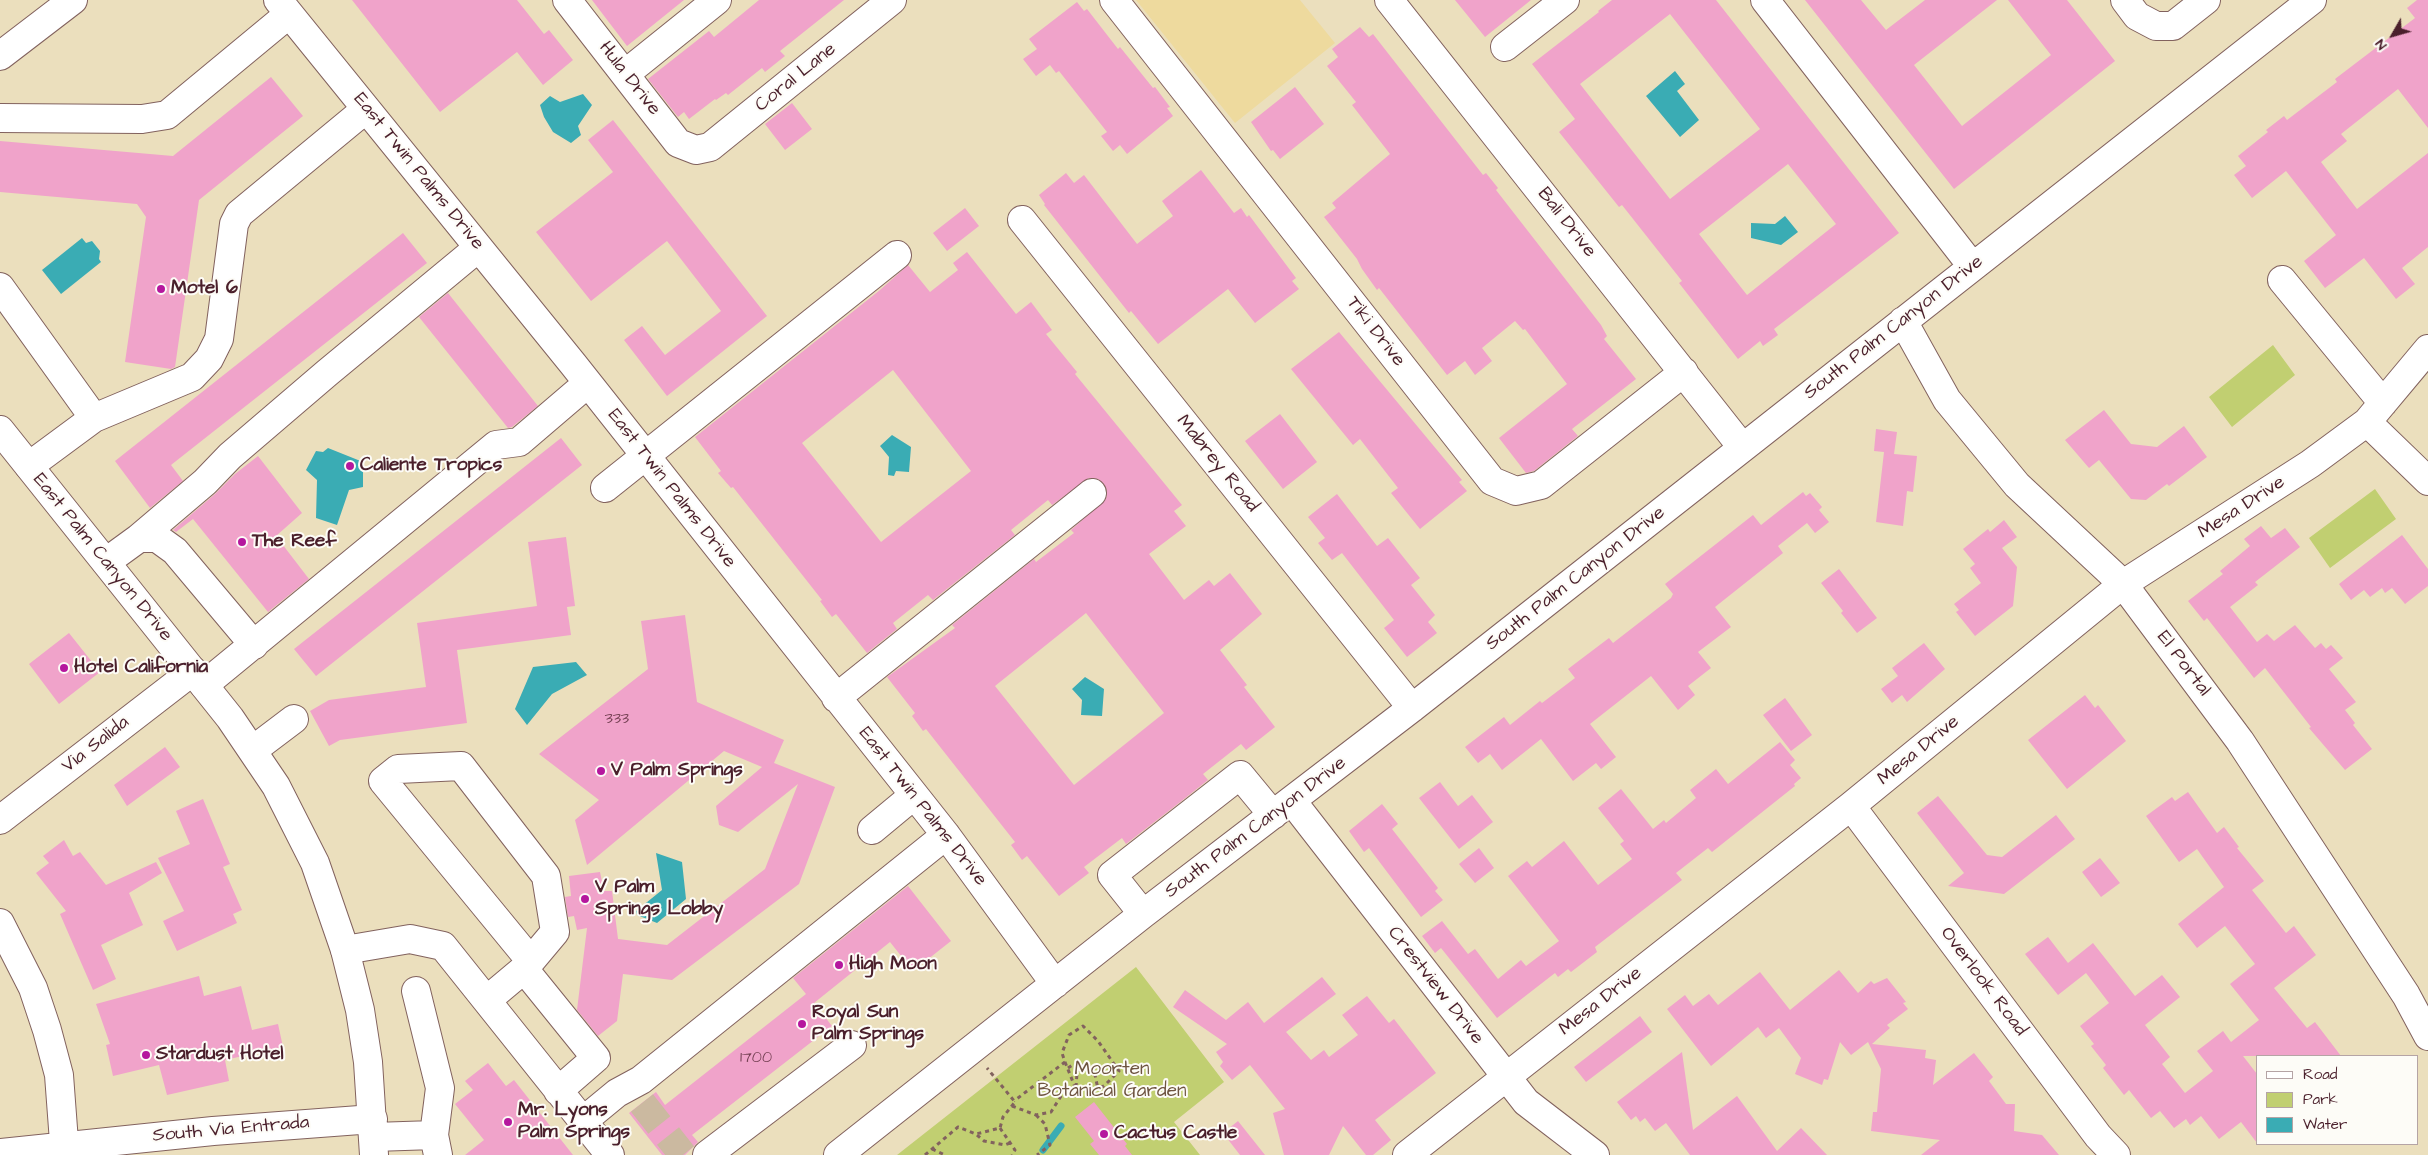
<!DOCTYPE html>
<html>
<head>
<meta charset="utf-8">
<style>
	body { margin:0 }
	#map { position:relative; width:2428px; height:1155px; overflow:hidden; background:#ebdfbd; font-family:"Architects Daughter",sans-serif }
	canvas { display:block }
	.legend { position:absolute; left:2256px; top:1055px; width:162px; height:90px; box-sizing:border-box; background:#fdfcf7; border:1px solid #b5a4a5; margin:0; padding:6px 9px; list-style:none; font-size:15px; color:#4a1f2b }
	.legend li { display:flex; align-items:center; gap:10px; height:25px }
	.legend b { width:25px; border:1px solid #b5a4a5 }
	.north { position:absolute; left:2368px; top:10px; width:50px; height:50px; -webkit-text-stroke:4px #fdfcf7; paint-order:stroke; rotate:232deg; font-size:14px; font-weight:700; line-height:20px; text-align:center; color:#4a1f2b }
	.north::after { content:''; display:block; margin:auto; width:18px; height:22px; background:#4a1f2b; clip-path:polygon(50% 0,100% 100%,50% 72%,0 100%) }
</style>
</head>
<body>
<div id="map">
<canvas width="2428" height="1155"></canvas>
<ul class="legend">
<li><b style="height:6px;background:#fff"></b>Road</li>
<li><b style="height:14px;background:#c1cf71"></b>Park</li>
<li><b style="height:14px;background:#3aacb4"></b>Water</li>
</ul>
<div class="north">N</div>
</div>
<script>
const g = document.querySelector('canvas').getContext('2d');
g.lineJoin = 'round';
function fillPath(path, color) {
  g.fillStyle = color;
  g.fill(path, 'evenodd');
}
function poly(rows) {
  const path = new Path2D();
  for (const r of rows) {
    path.moveTo(r[0], r[1]);
    for (let i = 2; i < r.length; i += 2) path.lineTo(r[i], r[i + 1]);
  }
  return path;
}
function strokePath(path, color, width, dash) {
  g.strokeStyle = color;
  g.lineWidth = width;
  g.lineCap = dash ? 'butt' : 'round';
  g.setLineDash(dash || []);
  g.stroke(path);
}
function label(font, color, halo, rows, align = 'center') {
  g.font = font + ' "Architects Daughter",sans-serif';
  g.lineWidth = 4;
  g.setLineDash([]);
  g.textBaseline = 'middle';
  g.strokeStyle = halo;
  g.fillStyle = color;
  for (const [text, x, y, turn = 0] of rows) {
    g.save();
    g.translate(x, y);
    g.rotate((+turn || 0) * Math.PI / 180);
    g.textAlign = isNaN(turn) ? turn : align;
    if (halo) g.strokeText(text, 0, 0);
    g.fillText(text, 0, 0);
    g.restore();
  }
}
const green = poly([
	[2273,345,2295,375,2232,427,2209,397],
	[2375,489,2396,519,2330,568,2309,538],
	[1136,967,1224,1082,1174,1122,1200,1155,897,1155]
]);
const sand = poly([
	[1136,0,1300,0,1335,43,1235,123]
]);
const water = poly([
	[1675,71,1685,84,1677,91,1699,120,1680,137,1646,96],
	[583,94,592,105,578,126,581,135,571,143,553,132,544,117,540,105,550,96,560,102],
	[1785,216,1798,232,1781,245,1751,238,1751,223,1775,224],
	[82,238,86,243,92,241,100,251,99,259,101,262,61,294,42,270],
	[892,435,911,447,909,472,896,471,894,476,888,475,889,457,880,446],
	[328,448,363,462,363,487,349,490,337,525,316,518,317,480,306,470,316,451,323,452],
	[576,662,587,675,552,694,527,725,515,709,533,667],
	[1085,677,1104,689,1102,716,1081,715,1082,700,1072,689],
	[656,853,682,862,686,899,657,923,637,915,636,911,662,890]
]);
const stream = poly([
	[1043,1150,1061,1126]
]);
const building = poly([
	[352,0,517,0,544,34,549,30,573,60,543,85,517,52,440,112],
	[592,0,684,0,627,46],
	[759,0,844,0,780,51,785,56,765,72,762,68,728,95,726,93,716,100,715,99,689,119,684,112,678,117,648,79,709,31,714,37],
	[1455,0,1531,0,1485,37],
	[1612,0,1716,0,1899,233,1774,329,1778,335,1763,346,1760,341,1738,359,1679,283,1682,281,1622,205,1619,207,1559,132,1575,119,1532,64,1599,12,1598,11],
	[1670,14,1760,129,1670,199,1580,84],
	[1788,164,1836,224,1747,295,1699,234],
	[1805,0,1861,0,1886,30,1925,0,1997,0,1914,65,1962,126,2051,55,2008,0,2067,0,2115,61,1954,189],
	[2417,0,2428,0,2428,128,2398,89,2341,134,2347,141,2321,162,2357,209,2428,153,2428,247,2402,268,2415,284,2396,299,2364,258,2325,288,2304,261,2336,235,2286,171,2252,198,2234,175,2246,166,2238,156,2268,132,2266,130,2284,116,2287,120,2337,82,2335,79,2415,18,2407,8],
	[1077,2,1084,11,1087,9,1118,49,1120,47,1153,88,1155,87,1170,107,1167,108,1173,116,1127,154,1120,145,1113,151,1101,136,1107,132,1059,71,1056,73,1050,65,1036,76,1023,59,1037,49,1029,39],
	[1360,27,1369,37,1373,34,1483,175,1486,173,1498,188,1496,190,1601,325,1607,336,1604,339,1636,379,1572,429,1578,436,1534,471,1526,473,1499,438,1567,384,1525,329,1523,330,1515,321,1482,348,1492,361,1475,375,1465,361,1447,375,1379,288,1377,290,1362,269,1357,259,1324,217,1336,208,1332,203,1390,154,1352,105,1356,102,1327,66,1338,57,1332,49],
	[271,77,303,116,199,200,175,367,171,369,125,362,146,217,137,204,0,192,0,141,173,156],
	[1295,87,1324,124,1280,159,1273,150,1271,151,1251,122],
	[792,103,812,129,785,150,765,124],
	[613,120,767,316,667,396,624,340,642,326,665,355,721,311,667,241,591,301,536,232,613,172,588,140],
	[1201,170,1234,213,1241,208,1247,217,1249,215,1296,278,1292,281,1299,289,1255,323,1228,289,1158,344,1131,311,1129,313,1044,205,1045,204,1039,195,1066,173,1074,183,1084,175,1137,244,1173,216,1162,201],
	[965,208,979,226,947,251,933,233],
	[403,233,427,263,171,465,183,481,150,508,115,461],
	[967,252,1016,314,1031,302,1052,330,1046,334,1077,372,1075,374,1182,505,1174,511,1186,526,1149,554,1184,600,1209,580,1214,586,1230,573,1262,614,1220,650,1247,685,1244,687,1275,727,1246,750,1241,744,1203,774,1208,780,1179,803,1126,844,1122,838,1084,867,1089,873,1059,896,1027,856,1022,860,1011,845,1015,842,926,729,923,731,912,716,915,713,887,677,955,628,952,625,1034,559,1036,562,1074,533,1071,530,1106,499,1107,491,1104,484,1098,479,1089,478,1052,505,1048,500,1011,530,1015,535,933,600,928,595,893,623,897,629,867,653,836,614,832,617,820,601,822,600,733,487,731,488,718,473,721,471,695,437,880,290,908,265,930,292,958,270,953,263],
	[893,370,971,471,881,542,802,443],
	[1086,613,1164,713,1074,785,995,686],
	[448,293,538,406,512,427,508,428,419,317],
	[1339,332,1447,462,1462,480,1459,482,1467,491,1420,529,1391,493,1398,488,1360,439,1353,445,1291,369],
	[2104,410,2131,444,2157,447,2184,426,2207,457,2169,486,2167,484,2146,500,2131,499,2099,460,2089,468,2065,440],
	[1280,414,1317,462,1283,489,1245,441],
	[1876,429,1897,432,1894,454,1917,456,1913,492,1907,491,1903,526,1876,522,1884,452,1874,451],
	[561,438,582,465,316,676,294,649],
	[258,456,302,513,276,536,309,579,268,612,193,519,176,532,173,530,215,494,235,474],
	[1803,492,1806,496,1810,493,1822,507,1819,510,1829,522,1815,533,1807,523,1778,546,1783,553,1715,607,1731,627,1698,652,1711,668,1688,686,1695,695,1678,710,1651,676,1590,724,1616,757,1601,769,1596,763,1573,781,1541,739,1502,770,1490,754,1478,763,1465,747,1504,717,1510,725,1540,701,1542,703,1575,678,1568,669,1609,638,1613,643,1671,598,1673,594,1665,584,1753,515,1761,525],
	[1337,494,1377,546,1388,538,1420,578,1411,585,1435,615,1428,622,1437,633,1407,657,1384,628,1394,620,1342,553,1332,560,1318,543,1325,538,1308,517],
	[2004,520,2017,537,2002,548,2017,567,2013,606,1975,636,1956,612,1959,610,1954,604,1981,583,1970,568,1975,564,1963,549,1988,529,1990,532],
	[2261,526,2271,538,2285,528,2300,547,2255,582,2258,585,2230,607,2257,642,2267,634,2274,641,2295,625,2315,648,2321,643,2326,649,2331,645,2343,658,2329,669,2356,702,2345,710,2355,723,2353,725,2372,749,2345,770,2309,728,2311,727,2265,668,2254,678,2207,618,2204,621,2188,601,2223,574,2220,571,2250,546,2244,539],
	[2402,535,2428,569,2428,586,2405,604,2392,588,2385,593,2382,588,2370,597,2364,590,2351,600,2339,584],
	[566,537,575,606,567,607,571,635,457,650,467,723,340,740,329,746,310,711,329,700,426,687,417,623,537,606,528,542],
	[1839,569,1877,618,1857,633,1841,613,1843,611,1821,583],
	[685,615,697,702,784,740,774,763,835,787,799,884,672,980,623,974,617,1021,598,1036,577,1010,587,928,577,930,574,916,568,917,565,897,571,896,569,876,600,872,604,891,612,891,618,939,667,945,765,869,798,784,738,832,719,825,716,806,762,767,724,751,587,865,575,820,599,800,539,754,648,669,641,621],
	[69,633,100,672,59,704,29,664],
	[1924,643,1945,669,1907,702,1902,695,1892,703,1881,689,1898,676,1892,668],
	[2085,695,2095,708,2098,705,2126,741,2067,789,2028,740],
	[1785,698,1812,735,1791,751,1763,715],
	[1780,742,1795,760,1790,765,1801,778,1794,784,1795,786,1712,852,1708,848,1676,873,1682,880,1595,947,1597,952,1571,972,1568,969,1558,977,1555,973,1497,1018,1441,948,1435,953,1422,936,1442,921,1468,954,1475,949,1498,979,1521,960,1526,966,1559,941,1508,876,1527,861,1532,867,1564,841,1598,885,1632,859,1620,844,1624,841,1598,808,1621,789,1653,829,1664,820,1666,823,1696,798,1690,790,1716,769,1728,784],
	[165,747,180,767,127,806,114,785],
	[1440,782,1458,806,1472,795,1493,822,1459,849,1419,798],
	[2188,792,2217,833,2224,827,2239,847,2237,848,2264,881,2252,890,2286,933,2294,926,2316,955,2274,988,2307,1028,2315,1022,2341,1056,2243,1056,2257,1074,2257,1143,2241,1122,2219,1139,2201,1116,2190,1125,2186,1119,2174,1128,2160,1111,2151,1118,2129,1090,2124,1095,2103,1068,2106,1065,2091,1046,2094,1044,2080,1026,2109,1003,2086,973,2058,995,2025,954,2048,937,2068,963,2093,943,2135,996,2162,975,2180,997,2145,1025,2170,1057,2162,1064,2185,1093,2213,1071,2197,1051,2223,1031,2231,1042,2259,1020,2230,984,2255,964,2225,926,2197,948,2178,924,2224,887,2197,849,2179,862,2146,816,2172,797,2175,801],
	[1938,796,1987,855,2002,857,2056,815,2075,839,2004,894,1948,886,1964,873,1917,813],
	[203,799,230,864,223,867,242,910,233,914,237,923,177,951,163,921,184,911,158,858,190,844,176,811],
	[1382,804,1398,824,1392,829,1438,888,1435,891,1443,900,1421,917,1369,848,1364,852,1349,831],
	[64,840,73,856,80,852,106,885,156,862,162,873,129,893,143,925,101,945,116,979,93,990,60,914,66,911,36,873,49,863,43,856],
	[1479,848,1494,868,1475,883,1459,864],
	[2100,858,2120,883,2101,897,2082,872],
	[908,886,951,941,913,971,890,942,814,1003,832,1026,692,1135,698,1142,685,1155,662,1155,629,1113,656,1092,665,1105,806,994,793,978],
	[1839,970,1858,993,1871,981,1874,984,1887,978,1906,1002,1903,1003,1908,1009,1887,1025,1890,1028,1872,1044,1926,1050,1925,1058,1936,1060,1933,1085,1974,1053,1993,1077,1989,1081,2006,1104,2015,1104,2014,1131,2042,1135,2059,1155,1921,1155,1940,1140,1871,1131,1873,1112,1877,1112,1881,1069,1868,1042,1851,1055,1840,1042,1828,1080,1824,1079,1822,1085,1795,1074,1801,1058,1779,1028,1766,1038,1758,1027,1711,1066,1667,1009,1685,995,1693,1006,1709,994,1718,1005,1760,972,1790,1010],
	[199,976,204,996,241,986,252,1030,278,1024,283,1047,225,1060,229,1081,167,1095,159,1065,113,1076,106,1045,110,1044,96,1004],
	[1322,977,1336,994,1286,1032,1311,1060,1324,1050,1329,1057,1358,1035,1342,1015,1367,996,1389,1023,1394,1019,1436,1073,1375,1120,1391,1140,1373,1155,1366,1155,1343,1126,1329,1155,1284,1155,1273,1113,1285,1109,1250,1065,1232,1080,1220,1066,1223,1062,1216,1052,1227,1044,1173,1007,1185,990,1226,1020,1248,1002,1264,1023],
	[1640,1016,1652,1032,1586,1082,1574,1067],
	[1682,1052,1693,1130,1737,1096,1777,1151,1801,1128,1827,1155,1690,1155,1666,1123,1655,1131,1645,1118,1640,1122,1636,1116,1631,1120,1617,1102],
	[488,1063,506,1086,514,1080,573,1155,465,1155,484,1140,455,1104,473,1090,465,1081],
	[1094,1102,1127,1144,1125,1146,1132,1155,1099,1155,1090,1144,1094,1141,1075,1117],
	[1238,1121,1265,1155,1240,1155,1223,1133]
]);
const minorTunnel = poly([
	[642,1103,683,1155]
]);
const path = poly([
	[1065,1062,1075,1087],
	[1068,1068,1074,1064,1081,1065],
	[1076,1087,1077,1073,1081,1065,1088,1066,1095,1075,1098,1089],
	[1012,1106,1036,1115,1051,1112,1063,1093,1076,1087,1090,1092,1104,1086,1119,1071,1098,1041,1083,1026,1069,1035,1062,1053,1065,1062,1014,1101],
	[1036,1115,1045,1124,1050,1145,1037,1155],
	[1000,1128,1015,1150,1012,1155],
	[977,1135,984,1141,995,1143,1005,1145,1010,1143],
	[932,1149,945,1155],
	[925,1155,958,1127,976,1134,1000,1128,1003,1117,1015,1102,987,1068]
]);
const minor = poly([
	[278,0,573,364,946,835,1055,984],
	[567,0,678,143,696,150,710,147,892,0],
	[1114,0,1492,481,1516,491,1541,485,1684,372],
	[1389,0,1742,447],
	[1765,0,1972,266],
	[2125,0,2137,16,2156,26,2173,26,2206,0],
	[1505,47,1565,0],
	[0,56,73,0],
	[625,74,717,0],
	[0,118,142,119,167,115,289,14],
	[1022,220,1412,708],
	[2282,280,2383,403],
	[0,287,94,418],
	[1903,321,1947,400,2017,485,2123,584,2240,741,2406,995,2428,1036],
	[2367,422,2428,481],
	[29,466,94,418,192,377,209,359,219,339,234,224,239,214,366,109],
	[605,488,897,255],
	[139,538,205,482,230,456,327,373,478,248],
	[106,562,139,538,157,538,175,551,254,645],
	[204,685,496,445,519,442,588,383],
	[836,698,1092,493],
	[253,750,294,719],
	[1292,801,1526,1102,1595,1155],
	[1851,806,2098,1136,2116,1155],
	[0,820,193,671],
	[872,830,913,796],
	[1143,914,1112,875,1240,775,1273,815],
	[0,923,33,988,47,1030,59,1075,65,1155],
	[345,950,410,939,443,946,610,1155],
	[524,969,596,1058,558,1091],
	[416,991,440,1088,434,1135,438,1155],
	[487,1000,524,969,555,932,546,876,461,766,398,769,383,781,530,960],
	[583,1121,617,1093,641,1080,946,835],
	[374,1137,434,1135],
	[0,1153,213,1131,373,1119],
	[707,1155,852,1045],
	[838,1155,1143,914,1412,708,2312,0],
	[1407,1155,1851,806,2123,584,2310,464,2367,422,2428,349]
]);
const major = poly([
	[0,430,230,718,276,786,315,863,345,950,360,1010,368,1062,374,1155]
]);
const markers = [
	[161,289,5,"#b5179e"],
	[350,466,5,"#b5179e"],
	[242,542,5,"#b5179e"],
	[64,668,5,"#b5179e"],
	[601,771,5,"#b5179e"],
	[585,899,5,"#b5179e"],
	[839,965,5,"#b5179e"],
	[802,1024,5,"#b5179e"],
	[146,1055,5,"#b5179e"],
	[508,1122,5,"#b5179e"],
	[1104,1134,5,"#b5179e"]
];
const numberNames = [
	["333",617,720],
	["1700",756,1059]
];
const streetNames = [
	["Coral Lane",796,78,-39],
	["Hula Drive",629,79,52],
	["East Twin Palms Drive",418,172,51],
	["Bali Drive",1566,223,52],
	["South Palm Canyon Drive",1894,328,-38],
	["Tiki Drive",1375,332,52],
	["Mabrey Road",1217,464,51],
	["East Twin Palms Drive",671,489,52],
	["Mesa Drive",2242,508,-33],
	["East Palm Canyon Drive",102,558,51],
	["South Palm Canyon Drive",1576,579,-38],
	["El Portal",2183,664,53],
	["Via Salida",96,745,-38],
	["Mesa Drive",1919,751,-39],
	["East Twin Palms Drive",922,807,52],
	["South Palm Canyon Drive",1256,828,-37],
	["Overlook Road",1983,982,53],
	["Crestview Drive",1435,986,52],
	["Mesa Drive",1601,1002,-38],
	["South Via Entrada",231,1130,-5]
];
const poiNames = [
	["Motel 6",171,289],
	["Caliente Tropics",360,466],
	["The Reef",252,542],
	["Hotel California",74,668],
	["V Palm Springs",611,771],
	["V Palm",595,888],
	["Springs Lobby",595,910],
	["High Moon",849,965],
	["Royal Sun",812,1013],
	["Palm Springs",812,1035],
	["Stardust Hotel",156,1055],
	["Mr. Lyons",518,1111],
	["Palm Springs",518,1133],
	["Cactus Castle",1114,1134]
];
const parkNames = [
	["Moorten",1112,1070],
	["Botanical Garden",1112,1092]
];
fillPath(green, '#c1cf71');
fillPath(sand, '#eeda9e');
fillPath(water, '#3aacb4');
strokePath(stream, '#3aacb4', 7);
fillPath(building, '#f0a3ca');
strokePath(minorTunnel, '#cbb9a0', 28, [28, 14]);
strokePath(minor, '#82625e', 30);
strokePath(major, '#82625e', 30);
strokePath(path, '#82625e', 3, [4, 4]);
strokePath(minor, '#fff', 28);
strokePath(major, '#fff', 28);
for (const [x, y, r, color] of markers) {
  const dot = new Path2D();
  dot.arc(x, y, r, 0, 2 * Math.PI);
  g.fillStyle = color;
  g.fill(dot);
  strokePath(dot, '#fdfcf7', 2);
}
label('16px', '#744053', null, numberNames);
label('19px', '#4a1f2b', '#fdfcf7', streetNames);
label('bold 19px', '#4a1f2b', '#fdfcf7', poiNames, 'left');
label('19px', '#6e5440', '#fdfcf7', parkNames);
</script>
</body>
</html>
